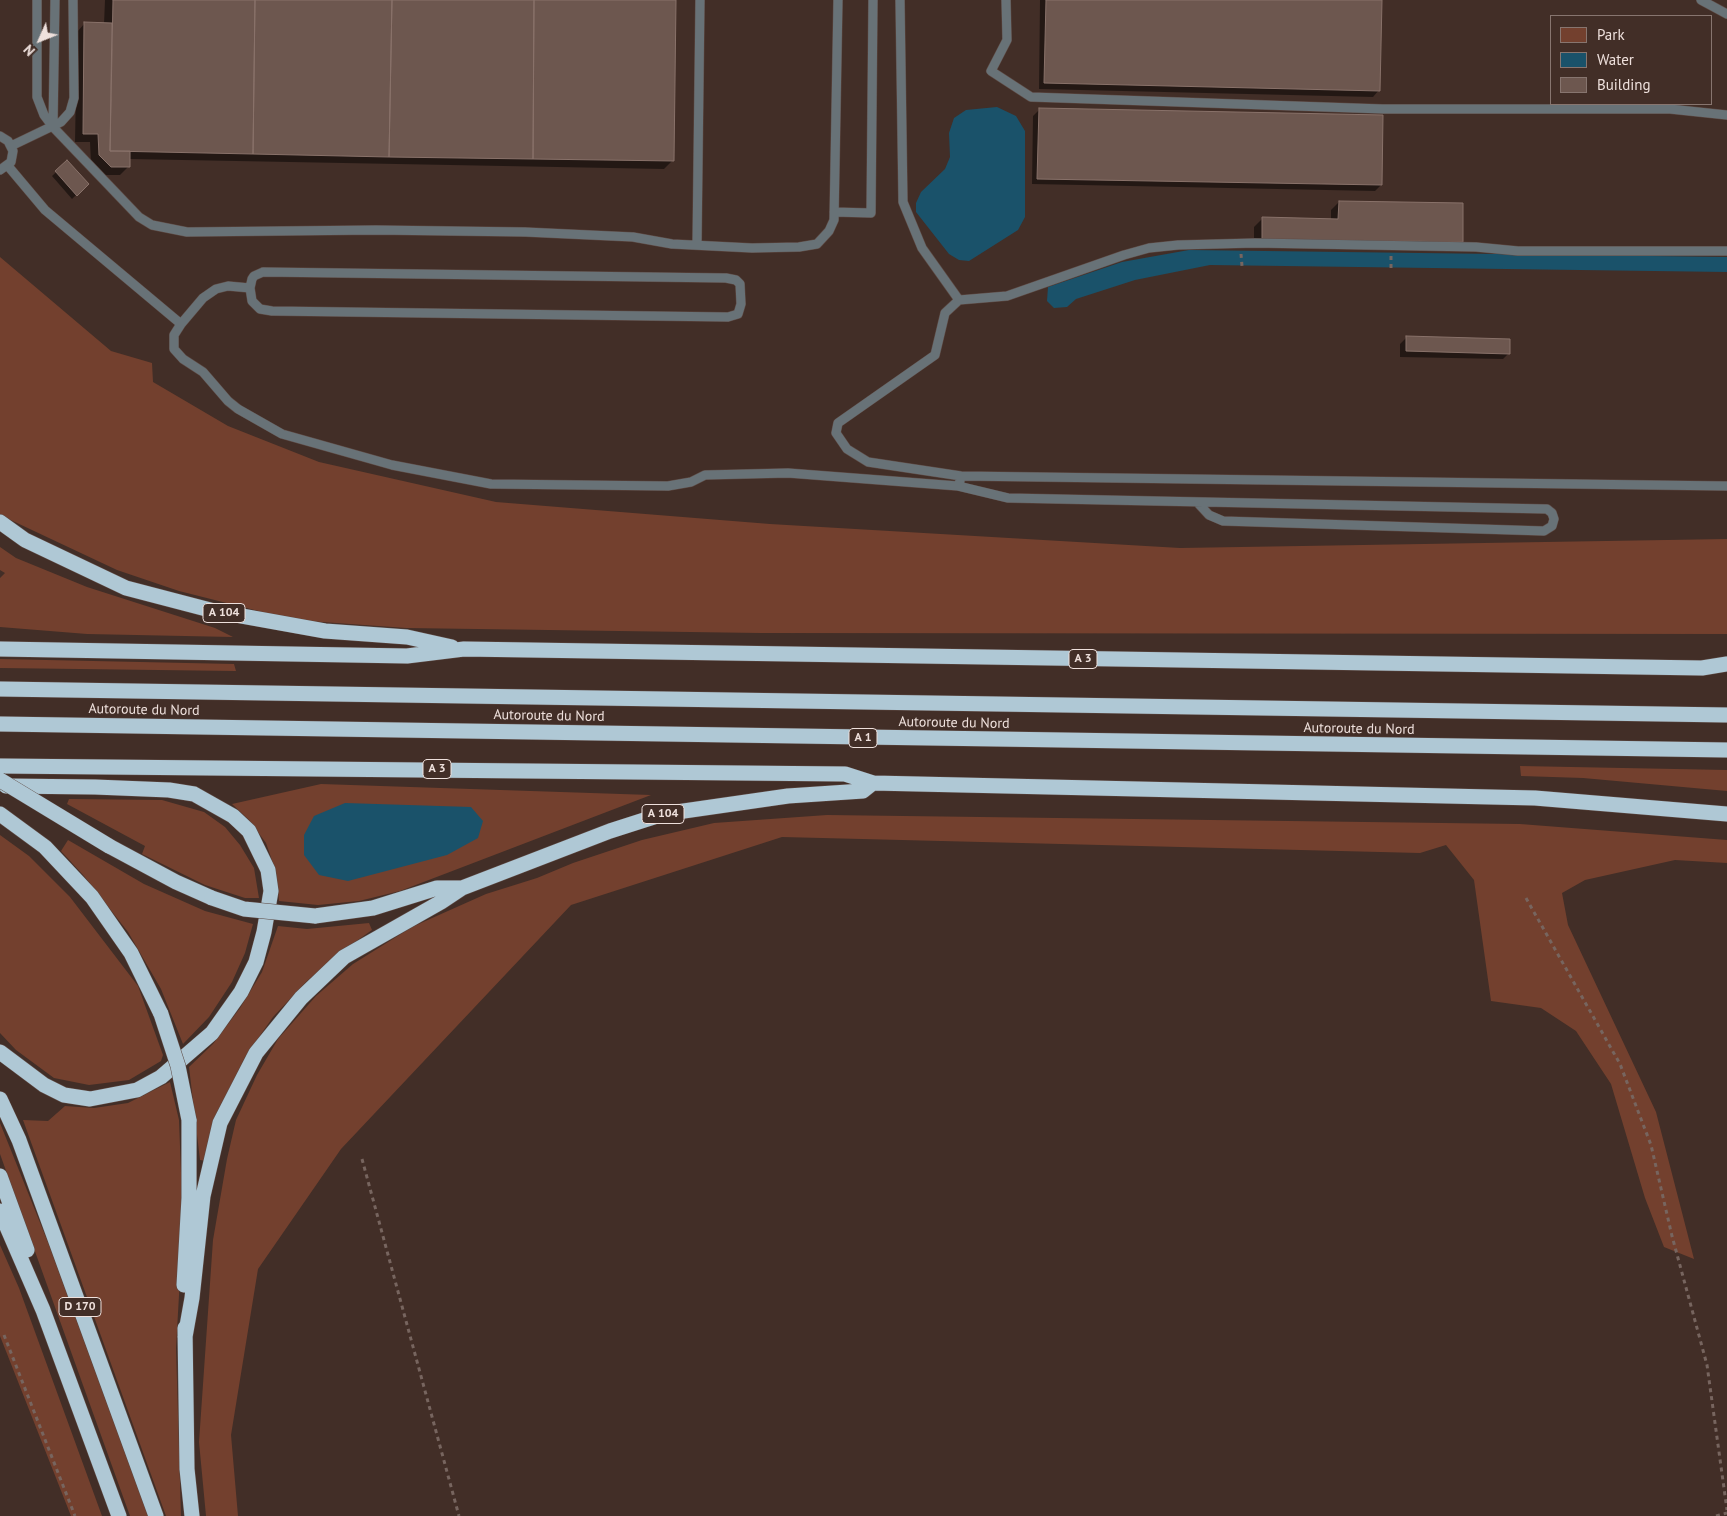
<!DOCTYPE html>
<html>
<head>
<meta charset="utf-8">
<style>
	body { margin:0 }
	#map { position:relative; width:1727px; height:1516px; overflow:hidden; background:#422e27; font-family:"PT Sans",sans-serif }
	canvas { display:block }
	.legend { position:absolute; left:1550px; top:15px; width:162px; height:90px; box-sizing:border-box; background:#422e27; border:1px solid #87756f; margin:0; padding:6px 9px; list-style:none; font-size:15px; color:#eee0dc }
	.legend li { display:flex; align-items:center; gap:10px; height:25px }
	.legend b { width:25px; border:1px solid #87756f }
	.north { position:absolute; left:15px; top:15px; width:50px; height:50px; -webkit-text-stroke:4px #422e27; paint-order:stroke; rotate:226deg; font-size:14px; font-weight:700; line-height:20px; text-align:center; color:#eee0dc }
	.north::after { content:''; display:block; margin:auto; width:18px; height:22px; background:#eee0dc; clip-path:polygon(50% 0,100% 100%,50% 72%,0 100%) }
</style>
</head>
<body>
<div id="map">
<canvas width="1727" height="1516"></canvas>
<ul class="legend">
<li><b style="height:14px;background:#73402e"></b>Park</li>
<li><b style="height:14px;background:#1a526a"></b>Water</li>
<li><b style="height:14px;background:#6d574f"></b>Building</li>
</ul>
<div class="north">N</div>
</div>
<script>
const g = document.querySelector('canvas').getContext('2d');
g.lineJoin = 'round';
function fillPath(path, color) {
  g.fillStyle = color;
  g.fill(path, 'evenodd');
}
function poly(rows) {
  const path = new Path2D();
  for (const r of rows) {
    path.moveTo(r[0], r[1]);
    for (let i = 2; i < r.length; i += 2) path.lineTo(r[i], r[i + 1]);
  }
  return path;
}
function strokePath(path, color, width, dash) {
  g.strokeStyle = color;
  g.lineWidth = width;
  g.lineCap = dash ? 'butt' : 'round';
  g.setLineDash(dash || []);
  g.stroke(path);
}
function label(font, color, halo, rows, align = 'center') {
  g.font = font + ' "PT Sans",sans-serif';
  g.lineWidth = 4.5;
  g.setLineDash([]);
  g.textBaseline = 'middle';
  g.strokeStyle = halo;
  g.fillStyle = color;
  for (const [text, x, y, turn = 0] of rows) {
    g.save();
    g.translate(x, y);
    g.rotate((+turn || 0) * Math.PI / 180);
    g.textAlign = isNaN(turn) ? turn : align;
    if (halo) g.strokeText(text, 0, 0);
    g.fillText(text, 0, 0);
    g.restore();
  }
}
const green = poly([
	[0,257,111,351,152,363,153,382,228,426,319,462,496,502,770,524,1180,548,1727,539,1727,634,760,633,406,628,294,620,179,591,117,570,0,515],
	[0,547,16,558,87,587,215,628,233,637,87,634,0,627,0,578,5,573,0,570],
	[0,659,234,664,236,671,0,668],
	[1520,766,1727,770,1727,791,1583,778,1521,776],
	[321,784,651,795,400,891,359,901,318,905,279,901,276,872,266,843,249,820,232,804],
	[69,799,162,800,204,812,225,827,240,845,254,868,259,898,245,898,205,885,142,854,145,846,67,804],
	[827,815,1520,824,1727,840,1727,863,1675,860,1585,880,1562,893,1568,925,1656,1112,1694,1259,1664,1247,1645,1198,1611,1084,1576,1031,1541,1008,1491,1001,1474,880,1446,845,1420,853,782,837,571,905,341,1149,258,1269,231,1435,238,1516,206,1516,199,1442,213,1240,227,1159,236,1120,257,1075,278,1039,316,996,353,964,412,927,486,894,537,878,573,863,642,840,714,823],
	[0,835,29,856,70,897,138,986,163,1055,161,1061,129,1080,89,1085,54,1078,16,1050,0,1033],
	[68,840,144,884,205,911,253,924,245,953,232,982,209,1017,183,1044,161,989,128,932,84,876,61,851],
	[369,923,372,930,341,952,307,981,273,1017,245,1057,223,1103,206,1161,200,1160,189,1067,213,1044,240,1008,262,972,278,926,307,929],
	[170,1082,179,1120,183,1225,176,1348,181,1516,166,1516,23,1120,48,1121,65,1106,94,1108,128,1103],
	[0,1123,49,1245,148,1516,130,1516,0,1154],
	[0,1245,19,1288,102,1516,71,1516,0,1336]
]);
const water = poly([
	[997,107,1016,116,1025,131,1025,217,1018,230,969,261,959,260,949,254,916,212,916,203,921,192,945,169,950,157,949,133,954,118,966,110],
	[1189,250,1727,257,1727,272,1210,265,1135,280,1076,299,1067,307,1054,308,1047,301,1048,287,1122,262],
	[345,803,471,807,483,821,478,838,447,855,348,881,319,875,304,855,304,835,314,816]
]);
const shadow = poly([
	[105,0,674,0,672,161,664,169,129,159,128,167,120,175,102,175,91,163,90,142,75,142,77,32,85,23,104,24],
	[1040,0,1381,0,1379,90,1373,97,1039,89],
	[1039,110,1381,185,1375,191,1032,184,1033,116],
	[67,162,87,184,72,199,52,176],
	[1339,202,1462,242,1453,250,1254,246,1254,227,1262,219,1331,220,1331,210],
	[1406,338,1509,353,1503,359,1400,357,1400,344]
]);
const building = poly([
	[113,0,255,0,253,154,110,151,113,0],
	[255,0,392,0,389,157,253,154,255,0],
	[392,0,534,0,533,159,389,157,392,0],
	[534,0,676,0,674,161,533,159,534,0],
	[1046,0,1382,0,1380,91,1044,83,1046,0],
	[84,22,112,23,110,151,130,151,130,167,111,167,99,155,98,134,83,134,84,22],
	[1039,108,1383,115,1382,185,1037,179,1039,108],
	[67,160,89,184,77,196,55,171,67,160],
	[1339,201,1463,203,1463,242,1262,239,1262,217,1338,219,1339,201],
	[1406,336,1510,339,1510,354,1406,351,1406,336]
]);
const path = poly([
	[1241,254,1242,266],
	[1391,268,1391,256],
	[1526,898,1620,1064,1651,1145,1672,1236,1707,1365,1727,1510],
	[362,1159,459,1516],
	[4,1335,75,1516],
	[1716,1516,1727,1513]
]);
const lane = poly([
	[37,0,37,97,44,115,53,127,139,217,152,225,187,232,376,230,525,232,633,237,672,244,752,248,799,247,817,244,829,231,834,220,838,0],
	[900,0,903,202,922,248,959,300,945,313,935,355,838,423,836,433,847,449,868,462,961,476,1727,486],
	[1006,0,1007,40,991,71,1031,97,1383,109,1670,109,1727,115],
	[1701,0,1727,14],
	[53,127,55,0],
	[0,136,8,141,13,151,11,162,0,170],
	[11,146,61,122,70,112,74,98,73,0],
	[8,166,45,210,181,324,203,298,216,289,228,286,250,288],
	[834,212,871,213,873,0],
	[697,245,700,0],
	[263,272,726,278,736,280,740,284,741,304,738,314,728,317,272,311,260,309,252,301,250,288,252,279,254,276,263,272],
	[959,300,1007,296,1124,255,1149,248,1178,245,1255,243,1476,247,1518,251,1727,251],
	[181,324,174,335,174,349,183,359,203,372,228,401,238,409,282,434,392,465,491,484,668,486,691,482,705,475,788,473,958,486,960,481],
	[958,486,1008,498,1547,509,1552,513,1554,519,1552,526,1544,531,1223,521,1209,515,1197,502]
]);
const highway = poly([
	[0,522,25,540,126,588,214,611,325,631,407,637,452,647],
	[0,649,407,656,464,649,1702,668,1727,664],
	[0,689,1727,715],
	[0,724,1727,750],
	[0,766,845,774,873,783,1535,798,1727,814],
	[0,814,45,847,92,897,131,953,161,1014],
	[109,846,176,882,212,898],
	[315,916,373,908,437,888,462,888],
	[0,1052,44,1085,64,1095,90,1099,137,1090,161,1077,212,1033,241,992,256,962,264,932,271,891,268,870,249,831,233,816,194,794,169,790,95,787,6,786],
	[0,1099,19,1140,156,1516],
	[0,1176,27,1250],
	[0,1211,43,1310,119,1516],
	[184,1285,189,1198,189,1120],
	[185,1328,187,1469,192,1516],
	[185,1337,192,1298,203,1196,220,1123,256,1053,301,998,344,957,441,902,462,888,610,831,663,814,788,796,863,791,873,783]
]);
const highwayBridge = poly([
	[0,780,109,846],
	[212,898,244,909,315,916],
	[161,1014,178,1066,189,1120]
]);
const shields = [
	[224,613,42],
	[1083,659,28],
	[863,738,28],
	[437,769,28],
	[663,814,42],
	[80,1307,42]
];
const shieldNames = [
	["A 104",224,613],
	["A 3",1083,659],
	["A 1",863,738],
	["A 3",437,769],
	["A 104",663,814],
	["D 170",80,1307]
];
const streetNames = [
	["Autoroute du Nord",144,710,1],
	["Autoroute du Nord",549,716,1],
	["Autoroute du Nord",954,723,1],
	["Autoroute du Nord",1359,729,1]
];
fillPath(green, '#73402e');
fillPath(water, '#1a526a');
fillPath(shadow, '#0007');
fillPath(building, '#6d574f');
strokePath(building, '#89726a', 1);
strokePath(lane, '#5e4a44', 10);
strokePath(highway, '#5e4a44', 16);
strokePath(path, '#77655f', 3, [4, 4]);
strokePath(lane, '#687277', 9);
strokePath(highway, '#afc8d5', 15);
strokePath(highwayBridge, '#5e4a44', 16, []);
strokePath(highwayBridge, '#afc8d5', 15);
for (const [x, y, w] of shields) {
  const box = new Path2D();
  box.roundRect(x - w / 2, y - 9.5, w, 19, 4);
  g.fillStyle = '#422e27';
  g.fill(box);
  strokePath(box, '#eee0dc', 1);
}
label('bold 12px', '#eee0dc', null, shieldNames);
label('14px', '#eee0dc', '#422e27', streetNames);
</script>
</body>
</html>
